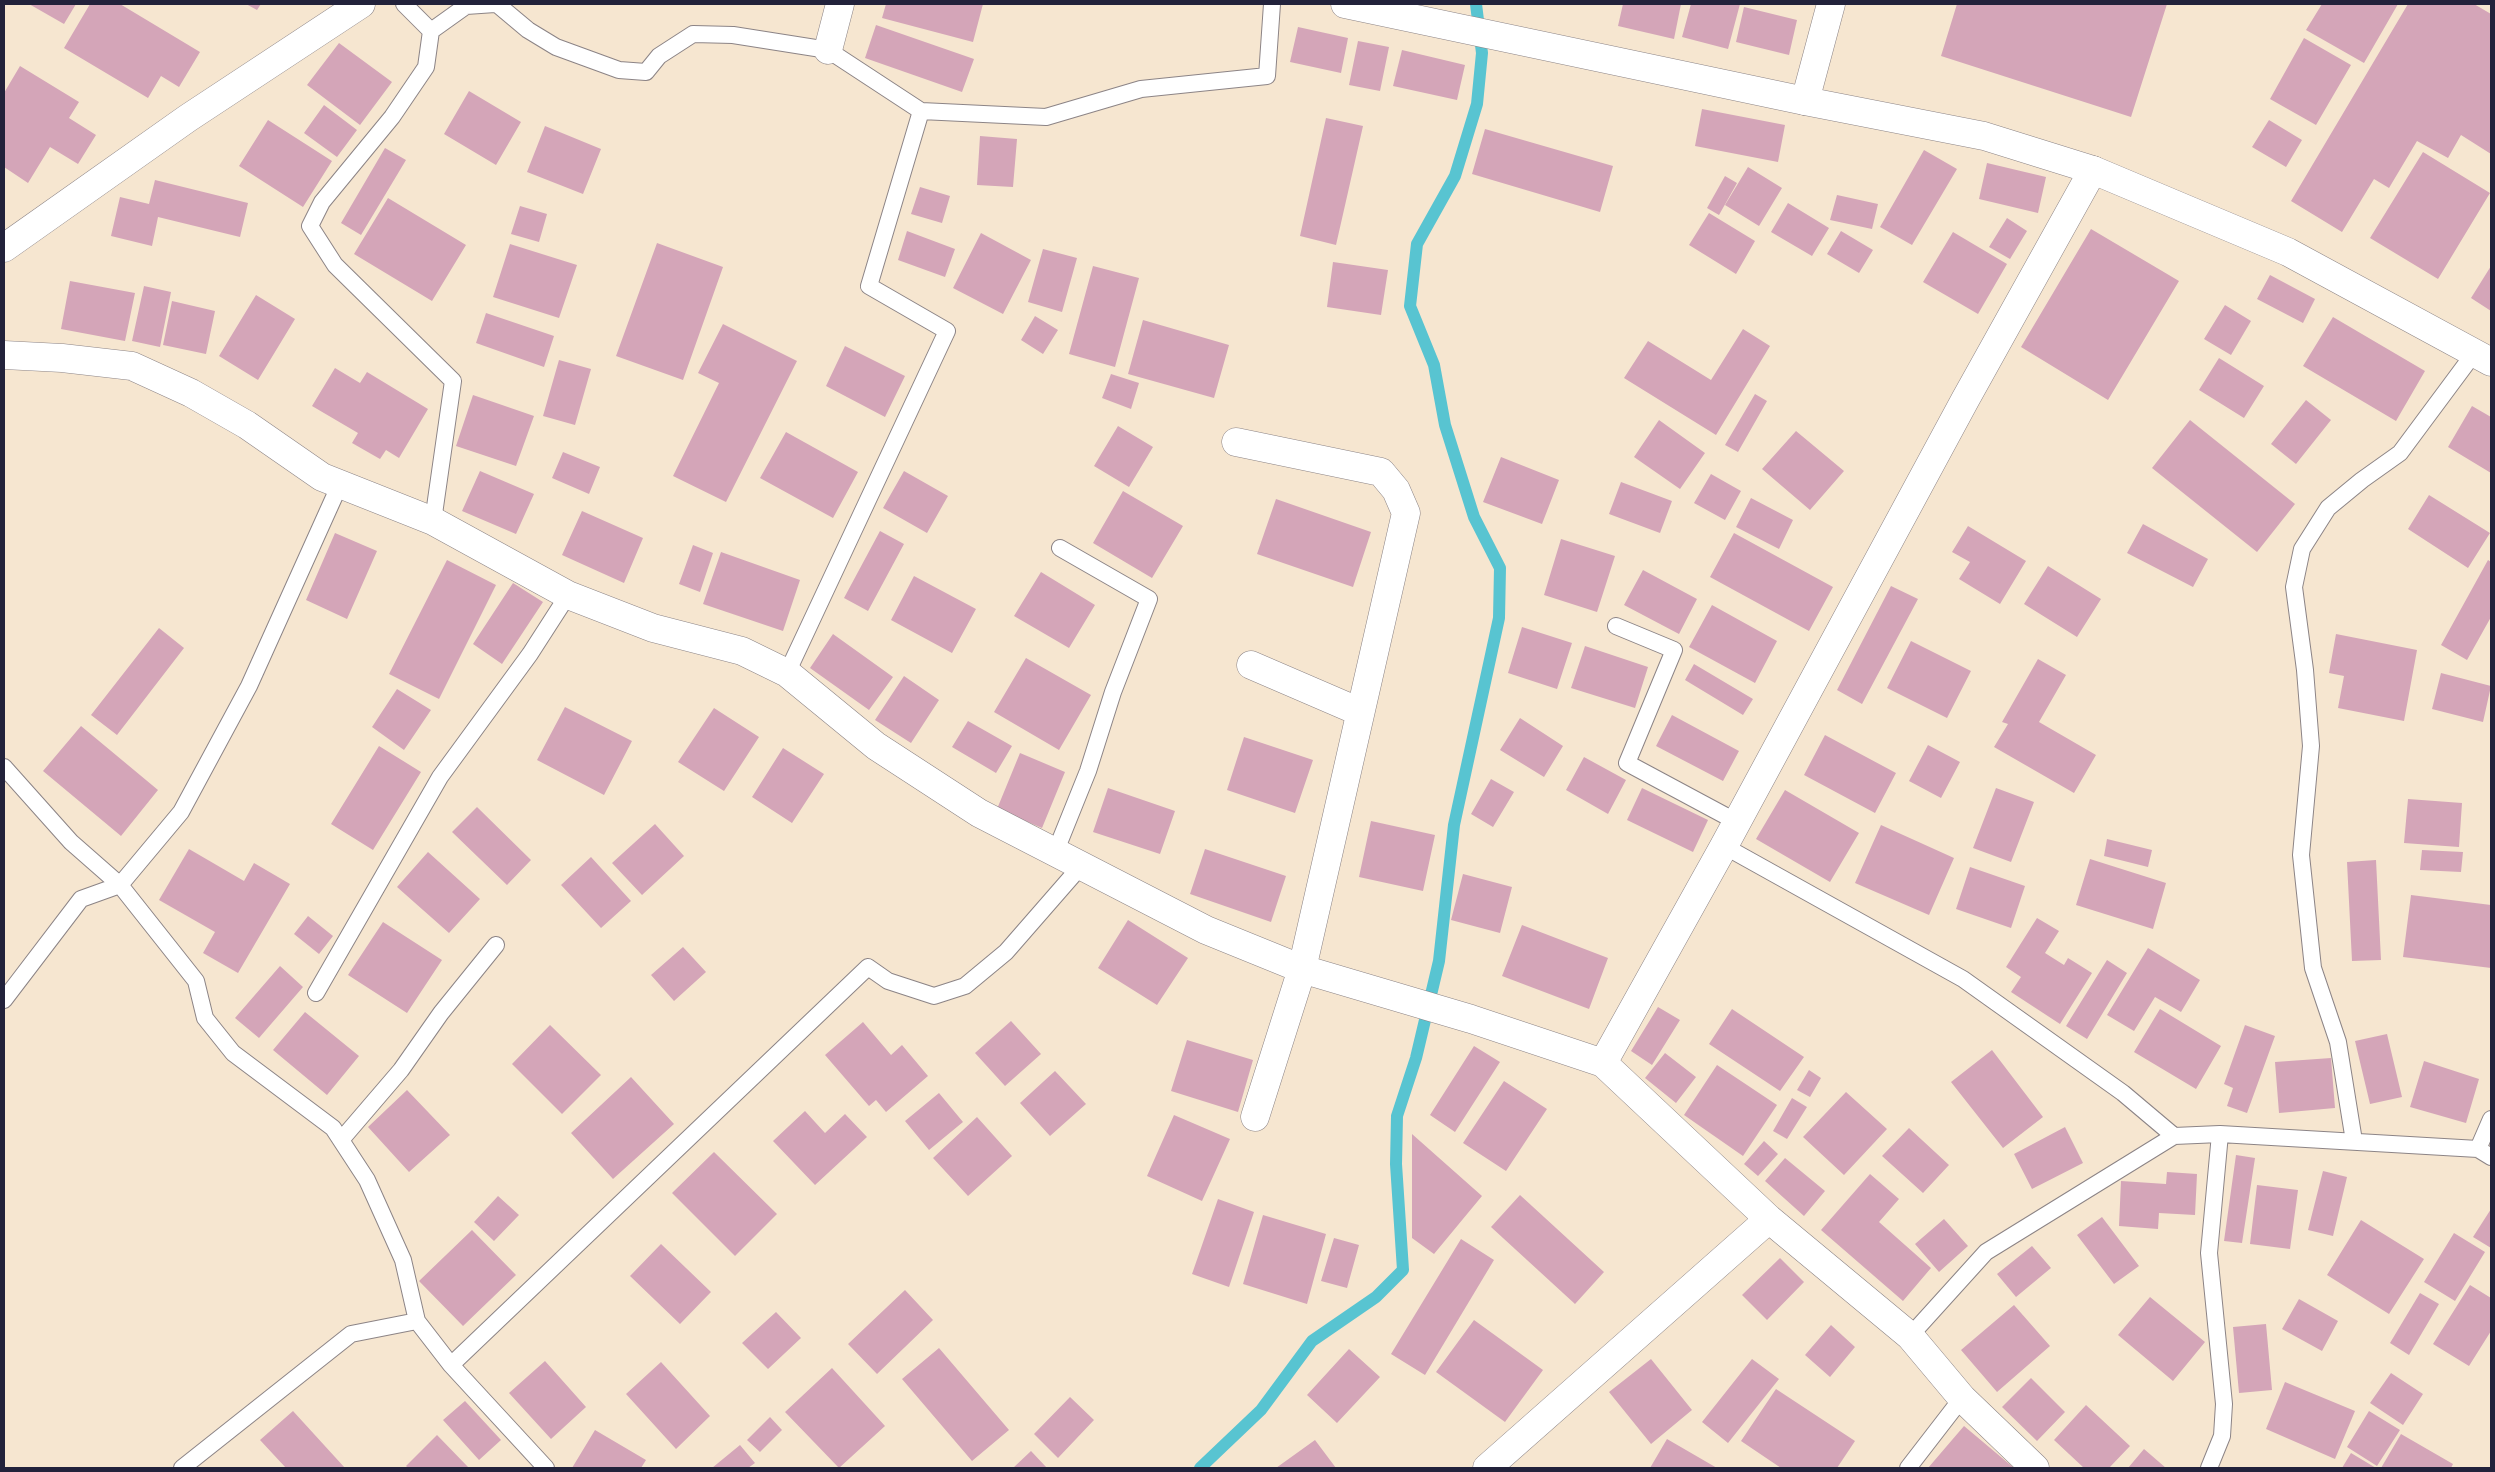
<!DOCTYPE html>
<html>
<head>
<meta charset="utf-8">
<style>
	body { margin:0 }
	#map { position:relative; width:2495px; height:1472px; overflow:hidden; background:#f6e6d0; font-family:"Balsamiq Sans",sans-serif }
	canvas { display:block }
	.frame { position:absolute; inset:0; border:5px solid #22223b; pointer-events:none }
</style>
</head>
<body>
<div id="map">
<canvas width="2495" height="1472"></canvas>
<div class="frame"></div>
</div>
<script>
const g = document.querySelector('canvas').getContext('2d');
g.lineJoin = 'round';
function poly(rows) {
  const path = new Path2D();
  for (const r of rows) {
    path.moveTo(r[0], r[1]);
    for (let i = 2; i < r.length; i += 2) path.lineTo(r[i], r[i + 1]);
  }
  return path;
}
function strokePath(path, color, width, dash) {
  g.strokeStyle = color;
  g.lineWidth = width;
  g.lineCap = dash ? 'butt' : 'round';
  g.setLineDash(dash || []);
  g.stroke(path);
}
function fillPath(path, color) {
  g.fillStyle = color;
  g.fill(path, 'evenodd');
}
const stream = poly([
	[1200,1468,1261,1410,1312,1341,1376,1297,1403,1270,1396,1164,1397,1116,1416,1058,1439,961,1454,825,1499,618,1500,568,1474,517,1445,425,1434,365,1410,306,1417,244,1455,176,1477,104,1482,53,1476,4]
]);
const building = poly([
	[29,4,76,4,64,24],
	[90,4,120,4,200,52,179,87,161,76,148,98,64,48],
	[246,4,261,4,257,10],
	[886,4,983,4,973,42,882,18],
	[1623,4,1681,4,1674,39,1618,26],
	[1691,4,1740,4,1728,49,1682,37],
	[1957,4,2167,4,2131,117,1941,56],
	[2322,4,2398,4,2364,63,2306,30],
	[2408,4,2474,4,2491,14,2491,154,2461,135,2448,158,2417,141,2389,188,2374,179,2342,232,2291,201],
	[1744,7,1797,20,1789,55,1736,42],
	[876,25,974,59,962,92,865,58],
	[1298,27,1348,38,1341,73,1290,62],
	[2304,38,2351,65,2316,125,2270,99],
	[1358,41,1389,47,1380,91,1349,85],
	[339,43,392,82,360,125,307,85],
	[1402,50,1465,65,1457,100,1393,86],
	[20,66,79,102,69,118,96,135,78,164,50,147,28,183,4,167,4,93],
	[469,91,521,122,496,165,444,134],
	[324,105,357,130,337,157,304,133],
	[1702,109,1785,125,1778,162,1695,146],
	[1326,118,1363,126,1336,245,1300,236],
	[268,120,332,161,303,207,239,166],
	[2269,120,2302,140,2286,167,2252,147],
	[545,126,601,149,583,194,527,172],
	[1485,129,1613,166,1600,212,1472,174],
	[980,136,1017,139,1013,187,977,185],
	[385,148,406,160,361,235,341,223],
	[1924,150,1957,169,1912,245,1880,227],
	[2423,152,2490,193,2438,279,2370,238],
	[1987,163,2046,177,2038,213,1979,199],
	[1748,167,1782,188,1759,226,1725,205],
	[1725,176,1737,183,1719,215,1707,208],
	[155,180,248,203,240,237,158,217,152,246,111,236,120,197,149,204],
	[920,187,950,196,942,223,911,214],
	[1837,195,1878,204,1872,229,1830,220],
	[388,198,466,245,432,301,354,254],
	[1788,203,1829,228,1812,256,1771,232],
	[520,206,547,214,539,242,511,234],
	[1709,213,1755,241,1736,274,1689,245],
	[2007,218,2027,231,2010,259,1989,247],
	[2091,229,2179,281,2108,400,2021,347],
	[907,231,955,249,945,277,898,260],
	[1841,231,1873,250,1859,273,1827,254],
	[1953,232,2007,264,1978,314,1923,282],
	[981,233,1031,260,1003,314,953,288],
	[657,243,723,267,683,380,616,356],
	[510,244,577,265,559,318,493,297],
	[1043,249,1077,258,1062,312,1028,302],
	[1333,262,1388,270,1381,315,1327,307],
	[1093,266,1139,278,1115,367,1069,354],
	[2491,266,2491,311,2471,298],
	[2270,275,2315,299,2303,323,2257,299],
	[70,281,135,293,125,341,61,329],
	[144,286,171,292,160,347,132,341],
	[256,295,295,319,258,380,219,356],
	[172,301,215,311,206,354,163,345],
	[2225,305,2251,321,2231,355,2204,339],
	[486,313,554,336,544,367,476,343],
	[1035,316,1058,330,1043,354,1021,340],
	[2333,317,2425,371,2396,421,2303,366],
	[1143,320,1229,345,1214,398,1128,374],
	[723,324,797,361,726,502,673,476,719,383,698,373],
	[1743,329,1770,346,1716,435,1624,378,1648,341,1711,380],
	[845,346,905,376,885,417,826,386],
	[2219,358,2264,386,2244,418,2199,390],
	[559,360,591,369,575,425,543,416],
	[335,368,360,383,367,372,428,409,399,458,386,450,380,459,352,443,358,433,312,406],
	[1111,374,1139,383,1131,409,1102,398],
	[1755,394,1767,401,1738,452,1725,445],
	[473,395,534,416,516,466,456,446],
	[2306,400,2331,420,2296,464,2271,444],
	[2472,406,2491,417,2491,473,2448,447],
	[1659,420,1705,453,1680,489,1634,457],
	[2190,420,2295,504,2257,552,2152,468],
	[1118,426,1153,447,1129,487,1094,466],
	[1796,431,1844,471,1810,510,1762,469],
	[786,432,858,472,833,518,760,478],
	[563,452,600,467,589,494,552,478],
	[1501,457,1559,480,1542,524,1483,502],
	[480,471,534,494,516,534,462,511],
	[904,471,948,496,927,533,883,508],
	[1711,474,1741,491,1725,520,1694,503],
	[1621,482,1672,501,1660,533,1609,514],
	[1123,491,1183,526,1152,578,1093,543],
	[2429,495,2490,533,2468,568,2408,529],
	[1751,498,1793,520,1779,549,1736,527],
	[1276,499,1371,532,1353,587,1257,554],
	[582,511,643,538,624,583,562,555],
	[2143,524,2208,559,2193,587,2127,553],
	[1968,526,2026,561,2000,604,1959,579,1970,562,1952,552],
	[880,531,904,544,868,611,844,598],
	[335,533,377,551,347,619,306,600],
	[1734,533,1833,587,1809,631,1710,577],
	[1561,539,1615,556,1597,612,1544,595],
	[693,545,713,553,700,592,679,584],
	[721,552,800,580,783,631,703,604],
	[447,560,496,585,439,699,389,674],
	[2488,560,2491,562,2491,617,2467,660,2441,645],
	[2048,566,2101,599,2077,637,2024,604],
	[1643,570,1697,599,1679,634,1624,605],
	[1041,572,1095,605,1069,648,1014,616],
	[914,576,976,609,952,653,891,620],
	[513,583,543,602,502,664,473,644],
	[1891,586,1918,599,1862,704,1837,690],
	[1712,605,1777,641,1755,683,1689,647],
	[1522,627,1572,643,1557,689,1508,673],
	[159,628,184,648,117,735,91,715],
	[833,634,893,677,869,710,810,668],
	[2336,634,2417,650,2404,721,2338,708,2344,676,2329,673],
	[1911,641,1971,671,1947,718,1887,688],
	[1585,646,1648,667,1635,708,1571,688],
	[1026,658,1091,695,1059,750,994,712],
	[2038,659,2066,675,2039,722,2096,755,2074,793,1994,747,2008,724,2002,722],
	[1694,664,1753,699,1743,715,1685,680],
	[2441,673,2491,686,2483,722,2432,709],
	[904,676,939,700,911,743,875,720],
	[397,689,431,710,404,750,372,727],
	[565,707,632,741,604,795,537,760],
	[714,708,759,737,724,791,678,762],
	[1672,715,1739,751,1723,781,1656,746],
	[1520,718,1563,746,1544,777,1500,750],
	[968,721,1012,746,996,773,952,747],
	[81,726,158,790,121,836,43,771],
	[1825,735,1896,773,1875,813,1804,775],
	[1244,737,1313,760,1295,813,1227,790],
	[1928,745,1960,762,1941,798,1909,781],
	[379,746,421,772,373,850,331,824],
	[783,748,824,774,792,823,752,797],
	[1020,753,1065,772,1042,828,997,809],
	[1584,757,1626,780,1608,814,1566,790],
	[1491,779,1514,792,1493,827,1471,814],
	[1108,788,1175,811,1160,854,1093,832],
	[1642,788,1708,820,1693,852,1627,820],
	[1996,788,2034,802,2011,862,1973,848],
	[1785,790,1859,833,1830,882,1756,839],
	[2408,799,2462,803,2459,847,2404,843],
	[477,807,531,860,507,885,452,832],
	[1371,821,1435,835,1423,891,1359,877],
	[655,824,684,856,642,895,612,863],
	[1881,825,1954,858,1929,915,1855,883],
	[2107,839,2152,850,2148,867,2104,856],
	[189,849,244,881,254,863,290,884,238,973,203,953,215,932,159,900],
	[1205,849,1286,876,1271,922,1190,894],
	[2422,850,2463,852,2461,872,2420,870],
	[428,852,480,899,449,933,397,887],
	[591,857,631,901,601,928,561,885],
	[2090,859,2166,883,2153,929,2076,905],
	[2376,860,2381,960,2352,961,2347,862],
	[1970,867,2025,886,2011,928,1956,909],
	[1463,874,1512,887,1500,933,1451,920],
	[2411,895,2491,905,2491,968,2403,957],
	[308,916,333,936,319,954,294,934],
	[2037,918,2059,931,2045,953,2064,965,2068,958,2092,973,2060,1024,2011,992,2021,977,2006,967],
	[1128,920,1188,958,1157,1005,1098,968],
	[383,922,442,960,407,1013,348,975],
	[1522,925,1608,958,1589,1009,1502,976],
	[683,947,706,972,674,1001,651,975],
	[2148,948,2200,980,2181,1012,2155,997,2134,1031,2107,1015],
	[2107,960,2127,973,2087,1039,2066,1026],
	[280,966,303,987,259,1038,235,1018],
	[1658,1007,1680,1020,1652,1065,1631,1051],
	[1732,1009,1804,1057,1780,1091,1709,1044],
	[2160,1009,2221,1046,2196,1089,2134,1052],
	[305,1012,359,1056,327,1095,273,1050],
	[1011,1021,1041,1054,1005,1086,975,1053],
	[863,1022,891,1055,902,1045,928,1076,886,1112,876,1100,869,1106,825,1055],
	[550,1025,601,1075,562,1114,512,1064],
	[2245,1025,2275,1036,2247,1113,2227,1106,2233,1088,2224,1084],
	[2387,1034,2402,1097,2370,1104,2355,1041],
	[1187,1040,1253,1060,1238,1112,1171,1091],
	[1474,1046,1500,1062,1455,1132,1430,1115],
	[1992,1050,2043,1117,2003,1148,1951,1082],
	[1665,1053,1696,1077,1676,1103,1645,1078],
	[2331,1058,2335,1108,2279,1113,2275,1062],
	[2424,1061,2479,1079,2466,1123,2410,1107],
	[1717,1065,1777,1105,1743,1156,1684,1115],
	[1809,1070,1821,1078,1810,1097,1797,1090],
	[1055,1071,1086,1104,1050,1136,1020,1103],
	[631,1077,674,1124,613,1179,571,1133],
	[1504,1081,1547,1109,1506,1171,1463,1143],
	[407,1090,450,1135,409,1172,368,1127],
	[1846,1092,1887,1129,1844,1175,1803,1137],
	[939,1093,963,1122,929,1150,905,1121],
	[1792,1098,1807,1107,1787,1139,1773,1131],
	[805,1111,825,1133,845,1114,867,1137,815,1185,773,1141],
	[1174,1115,1230,1139,1202,1201,1147,1176],
	[977,1117,1012,1156,968,1196,933,1158],
	[2065,1127,2083,1163,2032,1189,2014,1154],
	[1909,1128,1949,1165,1923,1193,1882,1156],
	[1412,1134,1482,1196,1434,1254,1412,1238],
	[1764,1141,1778,1154,1758,1176,1744,1164],
	[714,1152,777,1214,735,1256,672,1193],
	[2236,1155,2255,1158,2242,1243,2224,1241],
	[1785,1158,1825,1191,1804,1216,1765,1181],
	[2323,1171,2347,1177,2333,1236,2308,1230],
	[2167,1172,2197,1174,2195,1215,2159,1213,2158,1229,2119,1226,2121,1181,2166,1184],
	[1870,1174,1899,1199,1879,1222,1931,1268,1903,1301,1821,1230],
	[2257,1185,2298,1190,2290,1249,2250,1244],
	[1520,1195,1604,1272,1575,1304,1491,1227],
	[498,1196,519,1215,494,1241,474,1222],
	[1218,1199,1254,1212,1229,1287,1192,1274],
	[2491,1209,2491,1248,2473,1237],
	[1263,1215,1326,1234,1307,1304,1243,1284],
	[2102,1217,2139,1266,2114,1284,2077,1235],
	[1944,1219,1968,1246,1939,1272,1915,1244],
	[2361,1220,2424,1259,2389,1314,2327,1275],
	[472,1230,516,1275,463,1326,419,1281],
	[2454,1233,2485,1252,2455,1301,2424,1282],
	[1334,1238,1359,1245,1347,1288,1321,1281],
	[1461,1239,1494,1260,1425,1375,1391,1354],
	[661,1244,711,1292,680,1324,630,1276],
	[2032,1246,2051,1268,2016,1297,1997,1274],
	[1780,1258,1804,1282,1767,1320,1742,1295],
	[2470,1285,2491,1298,2491,1331,2469,1366,2433,1344],
	[905,1290,933,1320,877,1374,848,1344],
	[2420,1293,2439,1304,2409,1355,2390,1343],
	[2150,1297,2205,1342,2173,1381,2118,1335],
	[2299,1299,2338,1321,2322,1351,2282,1329],
	[2014,1305,2050,1346,1997,1392,1961,1350],
	[776,1312,801,1338,768,1369,742,1343],
	[1474,1320,1543,1370,1505,1422,1436,1372],
	[2266,1324,2272,1390,2239,1393,2233,1327],
	[1831,1325,1855,1347,1830,1377,1805,1355],
	[939,1348,1009,1430,972,1461,902,1379],
	[1349,1349,1380,1377,1337,1423,1307,1395],
	[1651,1359,1692,1410,1651,1444,1609,1392],
	[1752,1359,1779,1379,1728,1443,1702,1422],
	[545,1361,586,1407,551,1439,509,1393],
	[661,1362,710,1416,676,1449,626,1394],
	[832,1368,885,1426,839,1468,785,1412],
	[2391,1373,2423,1394,2403,1425,2370,1403],
	[2031,1378,2065,1412,2037,1441,2002,1407],
	[2285,1382,2355,1411,2335,1459,2266,1429],
	[1776,1389,1855,1441,1837,1468,1781,1468,1741,1441],
	[1070,1397,1094,1420,1058,1458,1034,1434],
	[465,1401,501,1440,479,1460,443,1420],
	[2086,1405,2130,1446,2109,1468,2084,1468,2054,1440],
	[293,1411,345,1468,286,1468,260,1440],
	[2369,1411,2400,1430,2377,1466,2347,1447],
	[770,1417,782,1430,760,1452,747,1440],
	[1964,1426,2014,1468,1928,1468],
	[595,1430,646,1460,641,1468,572,1468],
	[2401,1434,2453,1464,2451,1468,2381,1468],
	[437,1435,469,1468,408,1468,406,1466],
	[1667,1439,1717,1468,1650,1468],
	[1315,1440,1336,1468,1276,1468],
	[740,1445,755,1463,748,1468,712,1468],
	[2144,1449,2166,1468,2128,1468],
	[1031,1451,1047,1468,1013,1468],
	[2351,1453,2376,1468,2342,1468]
]);
const lane = poly([
	[404,4,431,31,426,67,392,117,322,202,310,226,335,265,453,381,433,521],
	[497,4,528,30,556,47,619,70,646,72,659,56,693,34,733,35,828,50,921,111,1046,117,1141,89,1267,76,1272,4],
	[431,31,466,6,495,4],
	[1616,626,1674,650,1627,763,1737,822],
	[787,673,947,331,869,286,921,111],
	[4,767,71,842,120,885,196,981,205,1018,233,1053,333,1128,367,1180,403,1260,417,1321,451,1365,546,1468],
	[1724,846,1963,979,2123,1093,2174,1136],
	[1055,853,1088,771,1113,692,1149,599,1060,548],
	[316,993,440,777,530,654,568,595],
	[4,1000,81,899,120,885,181,812,249,686,340,484],
	[2220,1134,2478,1149,2491,1157],
	[341,1140,401,1070,441,1013,496,945],
	[2354,1141,2338,1042,2313,968,2301,855,2311,746,2305,670,2294,587,2302,549,2328,508,2362,480,2400,453,2475,352],
	[2478,1149,2491,1119],
	[1910,1336,1986,1252,2174,1136,2220,1134,2209,1253,2224,1404,2222,1436,2209,1468],
	[451,1365,868,967,888,981,934,996,965,986,1006,952,1081,866],
	[182,1468,351,1334,417,1321],
	[1908,1468,1962,1398]
]);
const street = poly([
	[828,50,840,4],
	[1805,101,1831,4],
	[4,248,188,118,361,4],
	[4,355,62,358,132,366,191,393,247,425,322,477,433,521,568,595,653,628,742,651,787,673,876,746,979,813,1206,930,1302,969,1471,1019,1603,1063,1769,1219,1910,1336,1962,1398,2035,1468],
	[1236,442,1381,472,1396,490,1406,513,1302,969,1255,1117],
	[1251,665,1360,712],
	[1603,1063,1724,846,1965,400,2093,170],
	[1487,1468,1769,1219]
]);
const secondary = poly([
	[1345,4,1805,101,1984,136,2093,170,2288,252,2491,362]
]);
strokePath(stream, '#58c4d1', 12);
fillPath(building, '#d4a5b8');
strokePath(lane, '#8c8486', 18);
strokePath(street, '#8c8486', 29);
strokePath(secondary, '#8c8486', 29);
strokePath(lane, '#fff', 16);
strokePath(street, '#fff', 28);
strokePath(secondary, '#fff', 28);
</script>
</body>
</html>
